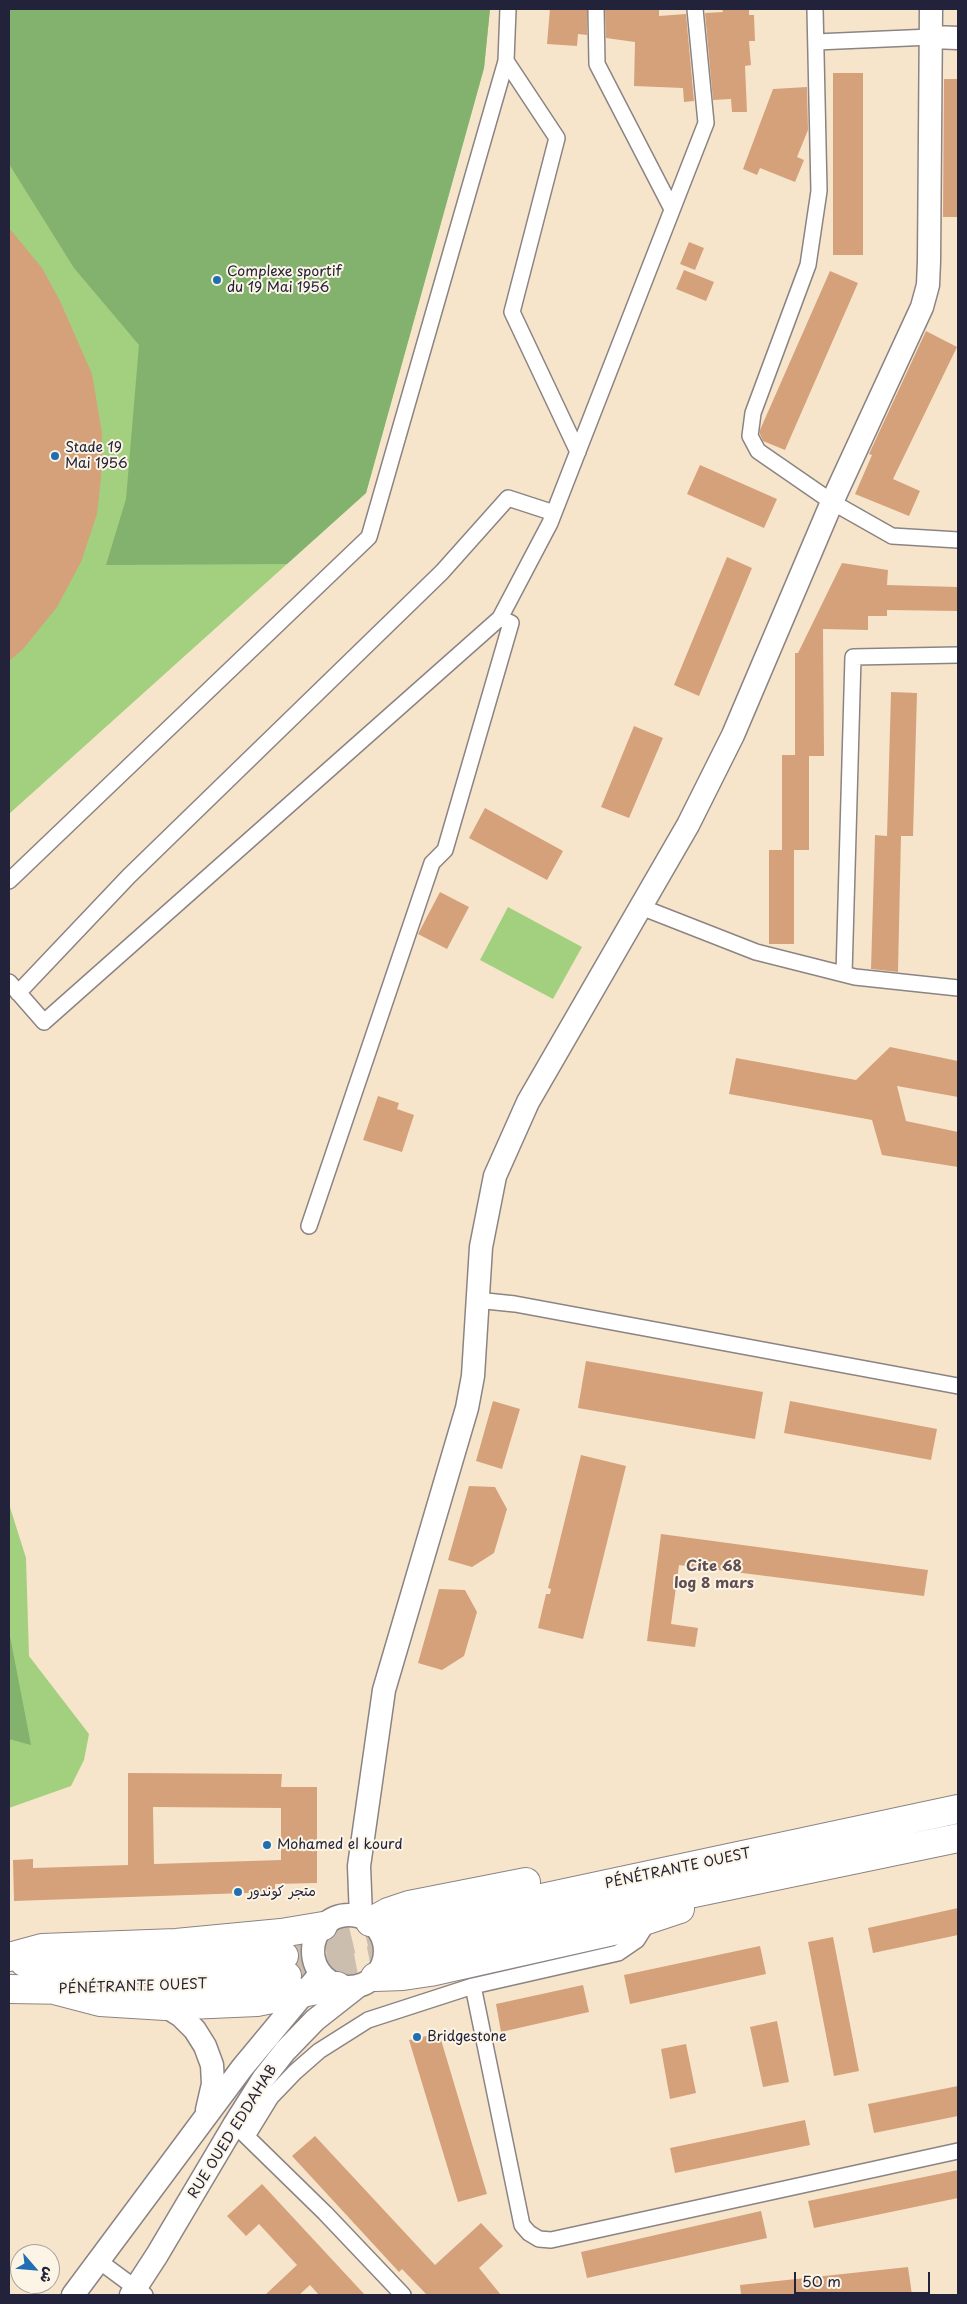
<!DOCTYPE html>
<html>
<head>
<meta charset="utf-8">
<style>
	body { margin:0 }
	#map { position:relative; width:967px; height:2304px; overflow:hidden; background:#f7e5cb; font-family:"Playpen Sans","Playpen Sans Arabic",sans-serif }
	canvas { display:block }
	.frame { position:absolute; inset:0; border:10px solid #22223b; pointer-events:none }
	.north { position:absolute; left:10px; top:2244px; width:50px; height:50px; box-sizing:border-box; background:#fcf5e5; border:1px solid #a5a1a1; border-radius:50%; rotate:117deg; font-size:14px; font-weight:700; line-height:20px; text-align:center; color:#22223b }
	.north::after { content:''; display:block; margin:auto; width:18px; height:22px; background:#1f6fb2; clip-path:polygon(50% 0,100% 100%,50% 72%,0 100%) }
	.scale { position:absolute; left:794px; top:2272px; width:136px; height:22px; box-sizing:border-box; border:2px solid #22223b; border-top:0; padding-left:6px; font-size:15px; line-height:18px; white-space:nowrap; color:#22223b; -webkit-text-stroke:4px #fcf5e5; paint-order:stroke }
</style>
</head>
<body>
<div id="map">
<canvas width="967" height="2304"></canvas>
<div class="frame"></div>
<div class="north">ش</div>
<div class="scale">50 m</div>
</div>
<script>
const g = document.querySelector('canvas').getContext('2d');
g.lineJoin = 'round';
function fillPath(path, color) {
  g.fillStyle = color;
  g.fill(path, 'evenodd');
}
function poly(rows) {
  const path = new Path2D();
  for (const r of rows) {
    if (r.length === 3) {
      path.moveTo(r[0] + r[2], r[1]);
      path.arc(r[0], r[1], r[2], 0, 2 * Math.PI);
      continue;
    }
    path.moveTo(r[0], r[1]);
    for (let i = 2; i < r.length; i += 2) path.lineTo(r[i], r[i + 1]);
  }
  return path;
}
function strokePath(path, color, width, dash) {
  g.strokeStyle = color;
  g.lineWidth = width;
  g.lineCap = dash ? 'butt' : 'round';
  g.setLineDash(dash || []);
  g.stroke(path);
}
function label(font, color, halo, rows, align = 'center') {
  g.font = font + ' "Playpen Sans","Playpen Sans Arabic",sans-serif';
  g.lineWidth = 4;
  g.setLineDash([]);
  g.textBaseline = 'middle';
  g.strokeStyle = halo;
  g.fillStyle = color;
  for (const [text, x, y, turn = 0] of rows) {
    g.save();
    g.translate(x, y);
    g.rotate((+turn || 0) * Math.PI / 180);
    g.textAlign = isNaN(turn) ? turn : align;
    if (halo) g.strokeText(text, 0, 0);
    g.fillText(text, 0, 0);
    g.restore();
  }
}
const green = poly([
	[9,9,490,9,484,68,366,493,9,814],
	[508,907,582,947,553,999,480,960],
	[9,1504,26,1558,29,1656,89,1734,84,1760,71,1786,9,1808]
]);
const forest = poly([
	[9,9,490,9,484,68,366,493,287,564,106,565,126,499,139,345,74,268,9,164],
	[9,1631,31,1745,9,1739]
]);
const building = poly([
	[550,9,587,9,587,35,578,34,577,46,547,44],
	[605,9,659,9,659,16,686,14,694,101,684,102,683,88,634,86,635,42,606,38],
	[722,9,749,9,749,15,754,15,755,41,749,41,751,65,745,66,747,112,732,112,731,99,713,100,705,13,723,12],
	[833,73,863,73,863,255,833,255],
	[944,79,958,79,958,217,943,217],
	[807,87,808,130,797,157,804,160,795,182,760,168,757,175,743,169,773,89],
	[9,228,42,268,60,301,92,374,102,433,101,478,97,514,81,562,57,607,24,648,9,661],
	[689,242,704,248,695,270,680,264],
	[684,270,714,282,706,301,676,289],
	[830,271,858,283,785,450,763,441,760,434,760,430],
	[926,331,957,347,893,479,920,491,909,516,855,494,872,455,869,454],
	[700,465,777,499,764,528,687,494],
	[727,557,752,568,699,696,674,685],
	[842,563,888,570,887,585,958,587,958,611,887,610,887,616,868,616,868,630,823,629,824,756,809,756,809,850,794,850,794,944,769,944,769,850,782,850,782,755,795,755,795,653,798,653],
	[891,692,917,693,913,836,901,836,898,972,871,969,875,835,887,836],
	[634,726,663,738,629,818,601,807],
	[485,808,563,851,547,880,469,838],
	[440,892,469,907,447,949,418,934],
	[890,1047,958,1061,958,1097,897,1086,906,1121,958,1132,958,1167,882,1155,872,1120,729,1094,736,1058,856,1080],
	[378,1096,399,1103,397,1109,414,1115,402,1152,363,1140],
	[586,1361,763,1392,755,1439,578,1408],
	[493,1401,520,1409,502,1469,476,1461],
	[790,1401,937,1429,931,1460,784,1433],
	[581,1455,626,1466,583,1639,538,1628,546,1594,550,1594,551,1589,548,1588],
	[469,1486,495,1487,507,1509,494,1553,472,1567,448,1560],
	[661,1534,928,1570,924,1596,679,1565,671,1624,698,1628,695,1647,647,1641],
	[439,1589,465,1590,477,1612,464,1656,442,1670,418,1663],
	[128,1773,282,1774,281,1787,317,1787,317,1883,275,1884,275,1892,14,1901,13,1860,33,1859,33,1868,128,1865],
	[153,1807,281,1808,281,1860,154,1864],
	[958,1908,958,1935,873,1953,868,1928],
	[833,1937,859,2071,834,2076,808,1942],
	[760,1946,766,1974,630,2004,624,1975],
	[583,1985,589,2012,501,2032,496,2004],
	[777,2021,789,2082,763,2087,750,2027],
	[439,2033,487,2194,458,2202,409,2040],
	[686,2044,696,2093,670,2099,661,2049],
	[958,2086,958,2116,874,2133,868,2104],
	[805,2120,810,2145,675,2173,670,2148],
	[315,2136,435,2265,481,2223,503,2246,479,2268,501,2295,427,2295,402,2269,399,2272,292,2156],
	[958,2170,958,2198,814,2228,808,2201],
	[262,2184,365,2295,319,2295,310,2285,299,2295,265,2295,297,2265,259,2224,246,2236,227,2216],
	[761,2211,767,2238,587,2278,581,2252],
	[908,2267,912,2295,741,2295,740,2285]
]);
const highwayTunnel = poly([
	[284,1956,397,1929],
	[287,1976,401,1954]
]);
const street = poly([
	[596,9,597,64,672,209],
	[815,9,819,191,808,265,753,413,750,436,758,451,832,502,892,536,958,540],
	[816,42,931,37],
	[506,61,557,138,512,312,578,452],
	[9,881,369,537,506,61,508,9],
	[641,907,756,952,855,977,958,988],
	[844,974,853,657,958,655],
	[9,982,44,1022,500,618],
	[18,993,129,876,442,572,508,498,554,513],
	[309,1226,432,863,445,850,511,623,500,618,550,523,706,123,695,9],
	[476,1300,515,1304,958,1386],
	[473,1986,522,2225,529,2233,539,2239,551,2240,958,2151],
	[239,2129,325,2213,403,2295],
	[247,2136,271,2097,295,2072,319,2051,368,2020,473,1986,618,1953,637,1940,649,1921],
	[99,2261,145,2295]
]);
const secondary = poly([
	[931,37,958,38],
	[349,1951,36],
	[361,1917,359,1866,384,1690,467,1408,473,1376,481,1247,495,1176,528,1102,688,825,733,735,832,502,922,307,928,285,929,261,931,9],
	[165,2006,181,2016,195,2030,205,2046,212,2065,213,2084,207,2110],
	[73,2295,242,2068,320,1974],
	[131,2295,157,2255,234,2125,263,2079,285,2051,315,2020,357,1987]
]);
const highway = poly([
	[370,1922,388,1912,409,1905,526,1882],
	[397,1929,958,1809],
	[401,1954,958,1838],
	[9,1957,42,1948,176,1943,281,1933,323,1926],
	[24,1962,117,1970,171,1968,284,1956],
	[375,1977,403,1976,430,1972,617,1930,680,1909],
	[9,1989,72,1990],
	[165,1989,287,1976],
	[54,1990,100,2002,165,2006,257,2002,337,1986]
]);
const markers = [
	[217,280,5,"#1f6fb2"],
	[55,456,5,"#1f6fb2"],
	[267,1845,5,"#1f6fb2"],
	[238,1892,5,"#1f6fb2"],
	[417,2037,5,"#1f6fb2"]
];
const poiNames = [
	["Complexe sportif",227,272],
	["du 19 Mai 1956",227,288],
	["Stade 19",65,448],
	["Mai 1956",65,464],
	["Mohamed el kourd",277,1845],
	["متجر كوندور",248,1892],
	["Bridgestone",427,2037]
];
const streetNames = [
	["PÉNÉTRANTE OUEST",678,1869,-12],
	["PÉNÉTRANTE OUEST",133,1987,-2],
	["RUE OUED EDDAHAB",233,2132,-58]
];
const neighbourhoodNames = [
	["Cite 68",714,1567],
	["log 8 mars",714,1584]
];
fillPath(green, '#a3d07e');
fillPath(forest, '#82b26d');
fillPath(building, '#d5a17b');
strokePath(highwayTunnel, '#ccbeae', 28, [28, 14]);
strokePath(street, '#8c8483', 18);
strokePath(secondary, '#8c8483', 25);
strokePath(highway, '#8c8483', 30);
strokePath(street, '#fff', 15);
strokePath(secondary, '#fff', 22);
strokePath(highway, '#fff', 28);
for (const [x, y, r, color] of markers) {
  const dot = new Path2D();
  dot.arc(x, y, r, 0, 2 * Math.PI);
  g.fillStyle = color;
  g.fill(dot);
  strokePath(dot, '#fcf5e5', 2);
}
label('14px', '#22223b', '#fcf5e5', poiNames, 'left');
label('14px', '#22223b', '#fcf5e5', streetNames);
label('bold 15px', '#614e51', '#fcf5e5', neighbourhoodNames);
</script>
</body>
</html>
